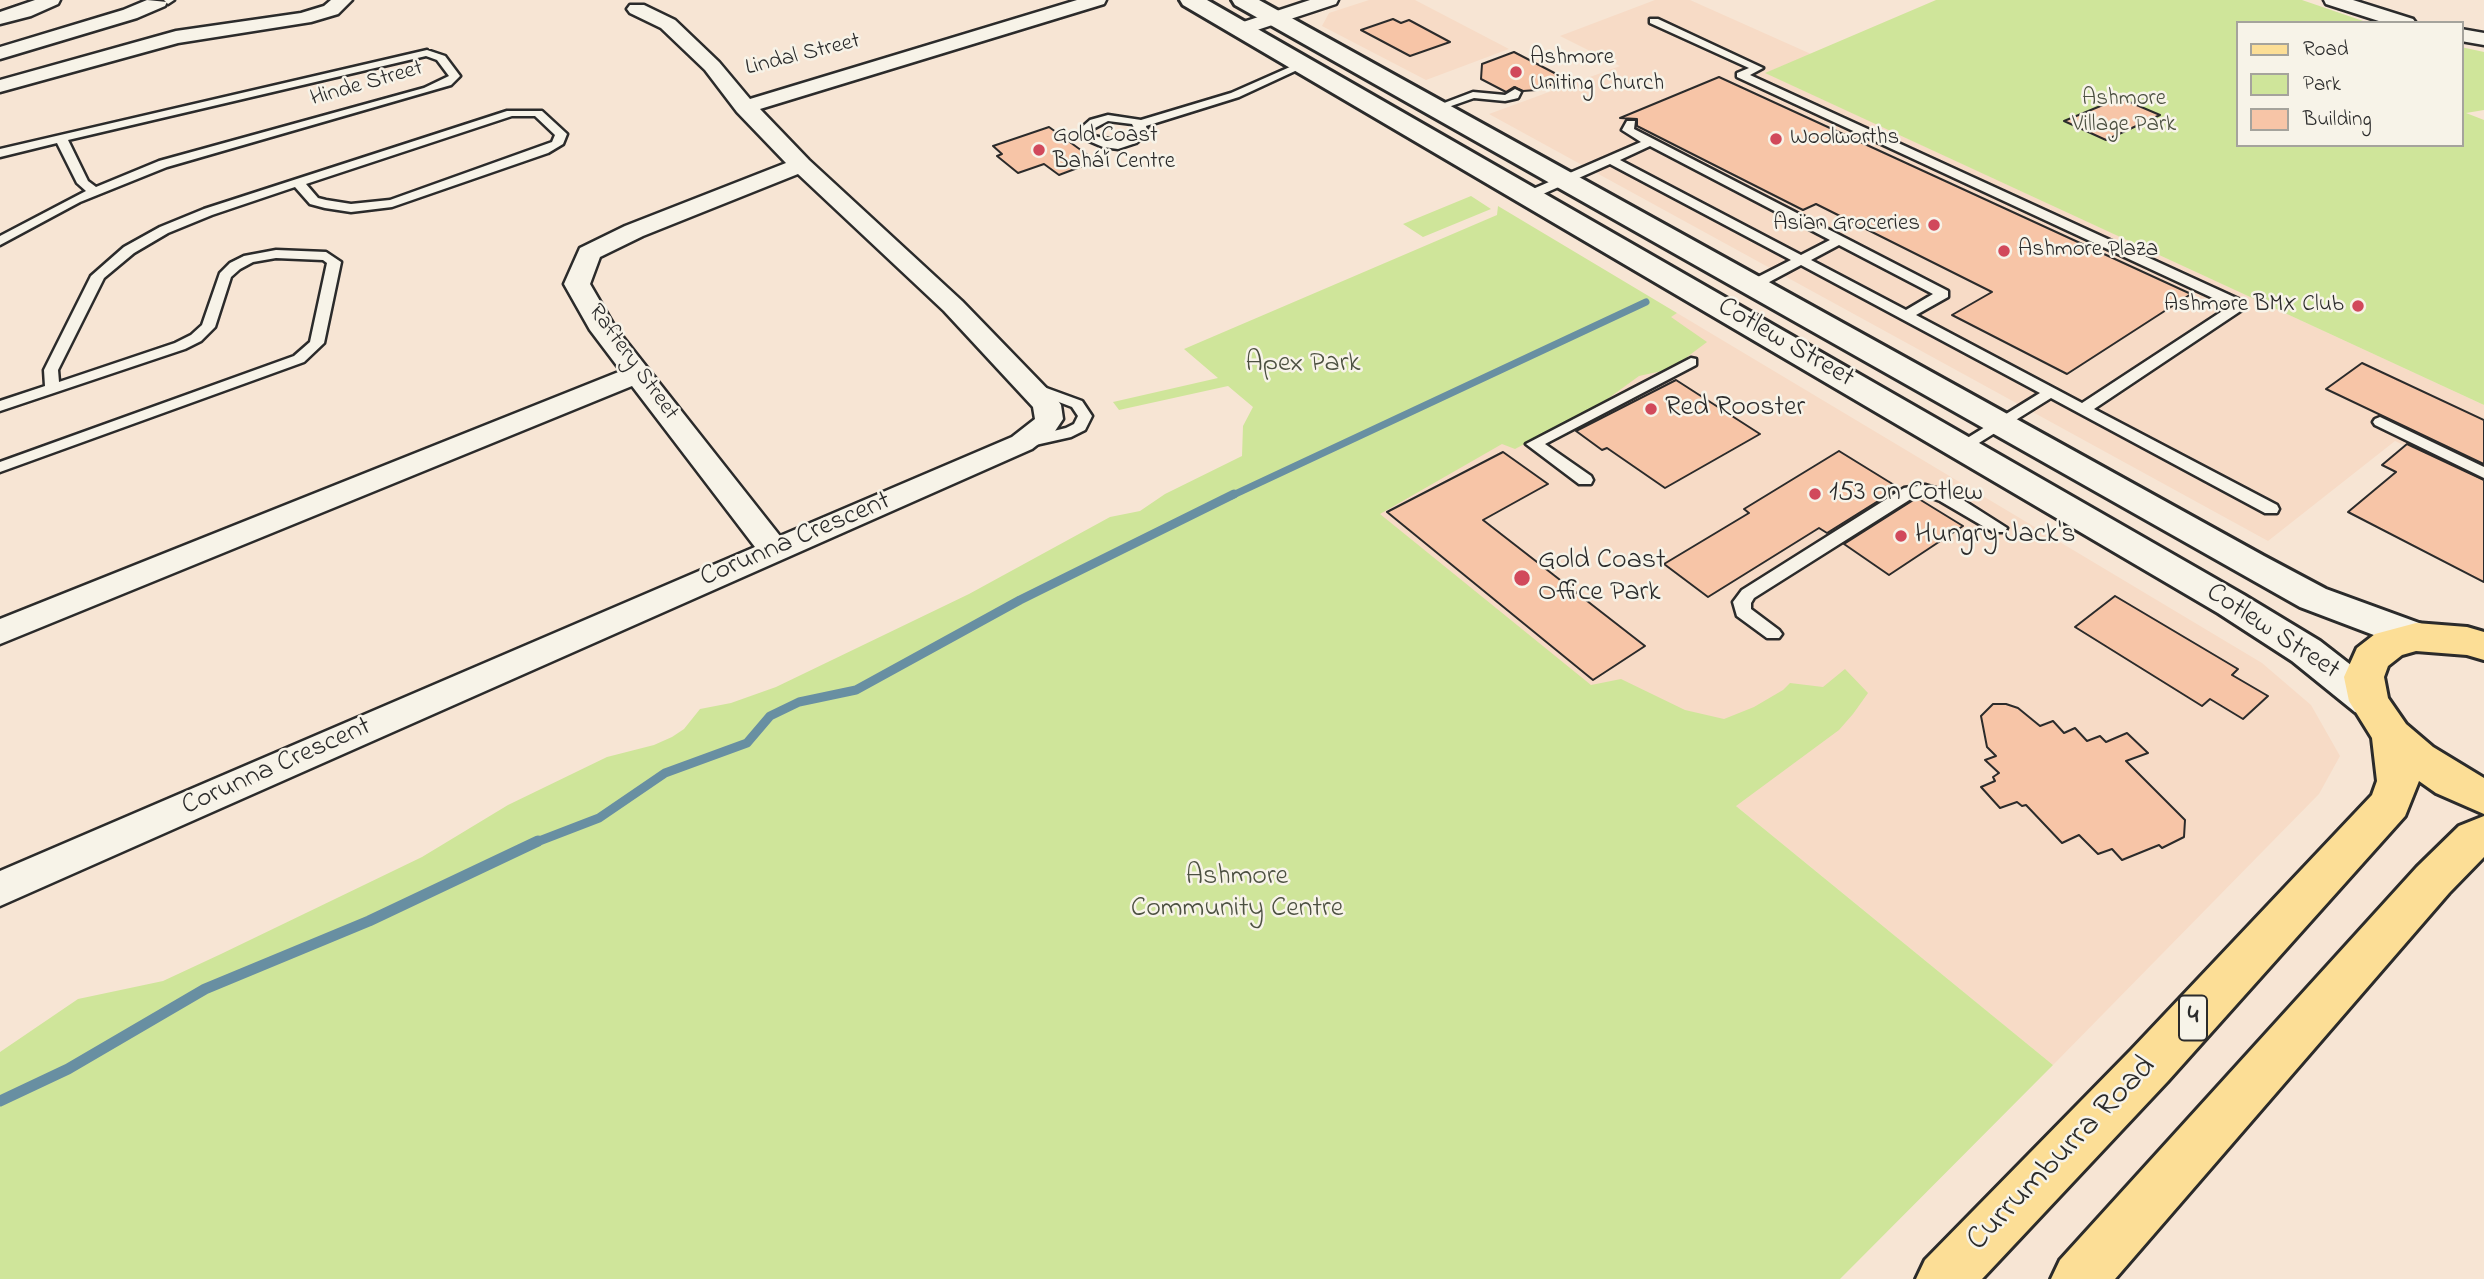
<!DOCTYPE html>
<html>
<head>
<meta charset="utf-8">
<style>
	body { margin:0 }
	#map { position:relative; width:2484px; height:1279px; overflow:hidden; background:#f7e5d4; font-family:"Indie Flower",sans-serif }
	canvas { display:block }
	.legend { position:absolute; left:2236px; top:21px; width:228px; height:126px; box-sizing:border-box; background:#f7f3e8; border:2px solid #a5a39c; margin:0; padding:9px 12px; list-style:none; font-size:21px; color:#2b2b2b }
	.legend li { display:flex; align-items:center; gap:14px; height:35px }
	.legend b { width:35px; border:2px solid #a5a39c }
</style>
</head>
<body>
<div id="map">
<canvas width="2484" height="1279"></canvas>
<ul class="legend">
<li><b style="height:9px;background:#fcde96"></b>Road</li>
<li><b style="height:19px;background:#cfe59a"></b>Park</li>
<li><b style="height:19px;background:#f7c5a7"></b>Building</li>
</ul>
</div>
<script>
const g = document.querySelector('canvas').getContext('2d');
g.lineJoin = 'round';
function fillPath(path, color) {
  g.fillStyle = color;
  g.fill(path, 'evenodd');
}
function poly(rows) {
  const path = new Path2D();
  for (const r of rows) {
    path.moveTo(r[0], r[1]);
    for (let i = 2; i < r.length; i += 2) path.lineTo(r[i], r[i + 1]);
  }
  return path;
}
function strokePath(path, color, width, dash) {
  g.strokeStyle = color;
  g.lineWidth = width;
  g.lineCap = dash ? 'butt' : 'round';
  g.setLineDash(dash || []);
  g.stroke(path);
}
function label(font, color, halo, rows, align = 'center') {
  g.font = font + ' "Indie Flower",sans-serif';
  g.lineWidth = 5;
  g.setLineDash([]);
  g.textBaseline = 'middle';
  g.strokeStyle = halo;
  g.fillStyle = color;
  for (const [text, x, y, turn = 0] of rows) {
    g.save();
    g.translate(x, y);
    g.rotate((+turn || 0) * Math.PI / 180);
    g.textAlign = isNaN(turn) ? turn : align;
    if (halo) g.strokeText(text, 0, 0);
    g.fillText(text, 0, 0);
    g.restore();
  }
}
const built = poly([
	[1369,0,1415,0,1509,49,1426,80,1322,26,1329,13],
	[1655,0,1690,0,1811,54,1766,73,2484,405,2484,483,2395,441,2268,541,1489,114,1620,66,1560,36],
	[1677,313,2262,663,2311,705,2340,756,2319,794,2053,1065,1341,483]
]);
const green = poly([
	[1936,0,2302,0,2369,23,2237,23,2237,145,2461,145,2461,47,2484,52,2484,110,2466,113,2484,120,2484,405,1765,73],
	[1471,196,1491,209,1423,237,1403,224],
	[1498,206,1677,313,1671,317,1707,342,1671,369,1639,376,1602,403,1515,449,1502,444,1380,514,1591,685,1621,679,1685,710,1724,719,1754,707,1783,690,1790,683,1823,687,1845,669,1868,693,1853,714,1839,730,1736,806,2053,1065,1840,1279,0,1279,0,1052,78,999,163,981,221,954,422,857,508,805,607,757,654,745,672,737,684,729,700,709,731,703,776,687,969,594,1110,517,1140,511,1165,494,1242,456,1243,426,1253,407,1228,386,1119,410,1113,402,1218,378,1184,349,1497,215]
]);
const streamFar2 = poly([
	[1231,496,1646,302]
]);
const streamFar1 = poly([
	[534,843,599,818,665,773,747,743,770,716,799,702,856,690,1020,600,1234,494]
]);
const stream = poly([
	[0,1101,68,1069,205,989,369,921,538,841]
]);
const building = poly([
	[1393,19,1401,23,1409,20,1450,42,1410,56,1361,30,1393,19],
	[1514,52,1566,79,1537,90,1523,91,1514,87,1506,92,1481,79,1482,64,1514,52],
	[1719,77,2191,294,2067,374,1952,315,1992,292,1816,204,1803,210,1637,126,1637,119,1620,118,1719,77],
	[2120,98,2160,115,2106,140,2064,121,2120,98],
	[1049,127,1096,161,1059,175,1044,164,1018,173,997,156,1002,154,993,146,1049,127],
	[2362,363,2484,420,2484,464,2326,389,2362,363],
	[1676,380,1760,434,1665,488,1607,448,1602,450,1576,431,1676,380],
	[2407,444,2484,480,2484,582,2348,512,2396,472,2382,465,2407,444],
	[1839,451,1899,488,1827,533,1819,528,1708,597,1664,564,1749,513,1744,509,1839,451],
	[1503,452,1548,484,1483,520,1645,646,1593,680,1387,512,1503,452],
	[1915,499,1919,499,1963,526,1889,575,1844,544,1915,499],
	[2115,596,2238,669,2232,675,2268,696,2243,719,2210,699,2202,706,2075,627,2115,596],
	[1993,704,2006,704,2018,708,2040,726,2053,721,2064,733,2075,728,2087,741,2100,736,2106,742,2127,733,2148,753,2126,761,2185,820,2184,837,2162,848,2159,845,2122,860,2112,849,2098,854,2079,835,2062,843,2026,805,2022,806,2017,802,2000,808,1981,787,1995,781,1993,777,1999,773,1985,760,1996,756,1987,747,1981,716,1993,704]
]);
const service = poly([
	[164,0,174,0,168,4,164,0],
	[1650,19,1658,19,1763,68,1750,75,2245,302,2245,308,2094,409,2277,505,2279,509,2277,513,2265,513,2051,398,1966,451,1956,451,1953,448,1956,445,2040,393,1801,265,1758,288,1748,288,1748,282,1791,260,1610,164,1534,198,1526,198,1526,192,1641,142,1622,130,1627,121,1635,121,1634,129,1948,291,1948,297,1916,315,2082,403,2230,306,1737,77,1737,73,1749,68,1650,23,1650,19],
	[1650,146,1830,240,1801,255,1620,160,1650,146],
	[1839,245,1933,294,1906,310,1811,260,1839,245],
	[427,50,445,56,460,76,451,85,167,167,80,202,0,245,0,236,86,191,77,183,57,143,0,157,0,149,427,50],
	[426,56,437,60,449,76,424,88,159,161,96,187,88,181,68,140,426,56],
	[1299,63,1308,65,1239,97,1146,126,1148,133,1136,143,1118,149,1103,147,1082,138,1081,128,1090,120,1108,115,1141,120,1231,93,1299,63],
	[1108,121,1132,124,1136,132,1118,141,1094,136,1093,129,1108,121],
	[1515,89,1521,92,1518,98,1514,99,1505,101,1474,98,1437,111,1431,108,1473,92,1505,95,1515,89],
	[507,111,542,111,567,134,563,144,548,153,392,207,351,212,325,208,310,204,295,187,212,215,168,233,134,253,104,278,58,370,59,382,175,343,191,335,202,325,220,273,230,263,244,256,276,250,326,252,341,262,324,343,304,362,0,472,0,462,294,356,310,342,327,263,323,260,276,258,253,262,240,269,231,277,215,327,201,341,185,349,0,411,0,401,45,386,44,370,91,276,124,247,160,227,204,209,507,111],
	[512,116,535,116,555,135,552,142,390,200,351,204,326,200,318,198,306,184,512,116],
	[1691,358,1696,359,1696,365,1545,444,1591,476,1593,480,1591,484,1579,484,1526,444,1691,358],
	[1030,382,1082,401,1092,416,1085,430,1071,437,1022,448,1017,446,1014,443,1017,440,1066,428,1074,424,1078,416,1072,407,1025,389,1023,386,1025,383,1030,382],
	[2380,417,2484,467,2484,478,2375,425,2373,422,2375,419,2380,417],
	[1925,485,1952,493,2007,528,2005,532,1993,532,1940,501,1924,495,1914,497,1754,598,1751,603,1751,609,1779,630,1782,634,1779,638,1767,638,1737,616,1733,602,1742,590,1904,488,1925,485]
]);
const minor = poly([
	[35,0,60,0,58,4,31,16,0,24,0,12,35,0],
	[147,0,167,2,165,6,137,18,0,59,0,47,123,10,147,0],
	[331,0,352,0,338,14,311,22,178,43,0,92,0,80,176,31,301,13,324,6,331,0],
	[1077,0,1106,0,1104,4,760,109,809,160,962,301,1057,399,1061,405,1063,419,1055,431,1032,449,0,906,0,871,755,547,632,386,0,644,0,619,621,371,590,330,564,284,580,248,625,226,786,163,737,112,705,70,661,28,630,13,627,9,630,5,644,5,675,20,719,62,750,99,1077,0],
	[798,174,944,311,1033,407,1035,419,1012,437,780,536,615,327,590,284,600,257,643,236,798,174],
	[1310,0,1338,0,1336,4,1248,33,1234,33,1231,29,1234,25,1310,0],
	[2324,0,2353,0,2413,19,2416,23,2385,23,2326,4,2324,0],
	[2461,29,2484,33,2484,45,2461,41,2461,29]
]);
const secondary = poly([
	[1180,0,1207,0,2244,595,2320,641,2383,690,2389,701,2383,712,2369,716,2355,712,2292,661,2218,613,1183,5,1180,0],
	[1232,0,1259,0,2264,556,2326,589,2430,627,2435,637,2430,647,2416,651,2300,607,1235,5,1232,0]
]);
const primary = poly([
	[2416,623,2467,627,2484,632,2484,660,2467,655,2416,651,2402,655,2388,666,2384,677,2388,698,2406,724,2433,747,2484,778,2484,814,2436,793,2419,781,2405,816,2167,1082,1982,1279,1916,1279,1925,1260,2131,1050,2372,795,2377,781,2372,738,2349,701,2344,677,2357,648,2375,634,2416,623],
	[2484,816,2484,857,2449,893,2115,1279,2051,1279,2060,1260,2417,867,2459,826,2484,816]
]);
const markers = [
	[1516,72,7,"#d1495b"],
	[1776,139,7,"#d1495b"],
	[1039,150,7,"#d1495b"],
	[1934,225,7,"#d1495b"],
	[2004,251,7,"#d1495b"],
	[2358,306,7,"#d1495b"],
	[1651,409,7,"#d1495b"],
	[1815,494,7,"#d1495b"],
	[1901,536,7,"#d1495b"],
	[1522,578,9,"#d1495b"]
];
const farStreetnames = [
	["Lindal Street",803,56,-14],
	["Hinde Street",367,85,-16],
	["Raftery Street",632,363,54]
];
const farPoinames = [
	["Ashmore",1530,59],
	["Uniting Church",1530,85],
	["Gold Coast",1053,137],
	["Bahá'í Centre",1053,163],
	["Woolworths",1790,139],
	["Asian Groceries",1920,225,"right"],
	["Ashmore Plaza",2018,251],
	["Ashmore BMX Club",2344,306,"right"]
];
const farParknames = [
	["Ashmore",2124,100],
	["Village Park",2124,126]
];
const shields = [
	[2193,1018,28]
];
const shieldNames = [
	["4",2193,1018]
];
const streetNames = [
	["Cotlew Street",1785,344,30],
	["Corunna Crescent",796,541,-23],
	["Cotlew Street",2272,633,33],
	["Corunna Crescent",277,768,-24]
];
const parkNames = [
	["Apex Park",1303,365],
	["Ashmore",1237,878],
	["Community Centre",1237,910]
];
const poiNames = [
	["Red Rooster",1665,409],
	["153 on Cotlew",1829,494],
	["Hungry Jack's",1915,536],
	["Gold Coast",1538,562],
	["Office Park",1538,594]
];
const nearStreetnames = [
	["Currumburra Road",2063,1155,-46]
];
fillPath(built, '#f7dbc6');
fillPath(green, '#cfe59a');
strokePath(streamFar2, '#688fa2', 7);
strokePath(streamFar1, '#688fa2', 9);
strokePath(stream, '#688fa2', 11);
fillPath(building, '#f7c5a7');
strokePath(building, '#2b2b2b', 2);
strokePath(service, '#2b2b2b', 5);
strokePath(minor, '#2b2b2b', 5);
strokePath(secondary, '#2b2b2b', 6);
strokePath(primary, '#2b2b2b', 6);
fillPath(service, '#f7f3e8');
fillPath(minor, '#f7f3e8');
fillPath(secondary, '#f7f3e8');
fillPath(primary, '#fcde96');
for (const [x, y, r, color] of markers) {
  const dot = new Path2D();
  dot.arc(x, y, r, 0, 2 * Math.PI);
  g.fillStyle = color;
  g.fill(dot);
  strokePath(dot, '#f7f3e8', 2.5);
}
label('23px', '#2b2b2b', '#f7f3e8', farStreetnames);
label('23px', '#2b2b2b', '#f7f3e8', farPoinames, 'left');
label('23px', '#4c5041', '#f7f3e8', farParknames);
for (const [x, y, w] of shields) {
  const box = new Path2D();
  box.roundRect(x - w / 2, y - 22.5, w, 45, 5);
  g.fillStyle = '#f7f3e8';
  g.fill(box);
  strokePath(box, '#2b2b2b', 2);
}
label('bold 26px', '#2b2b2b', null, shieldNames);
label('28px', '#2b2b2b', '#f7f3e8', streetNames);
label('28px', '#4c5041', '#f7f3e8', parkNames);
label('28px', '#2b2b2b', '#f7f3e8', poiNames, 'left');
label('33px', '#2b2b2b', '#f7f3e8', nearStreetnames);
</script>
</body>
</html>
